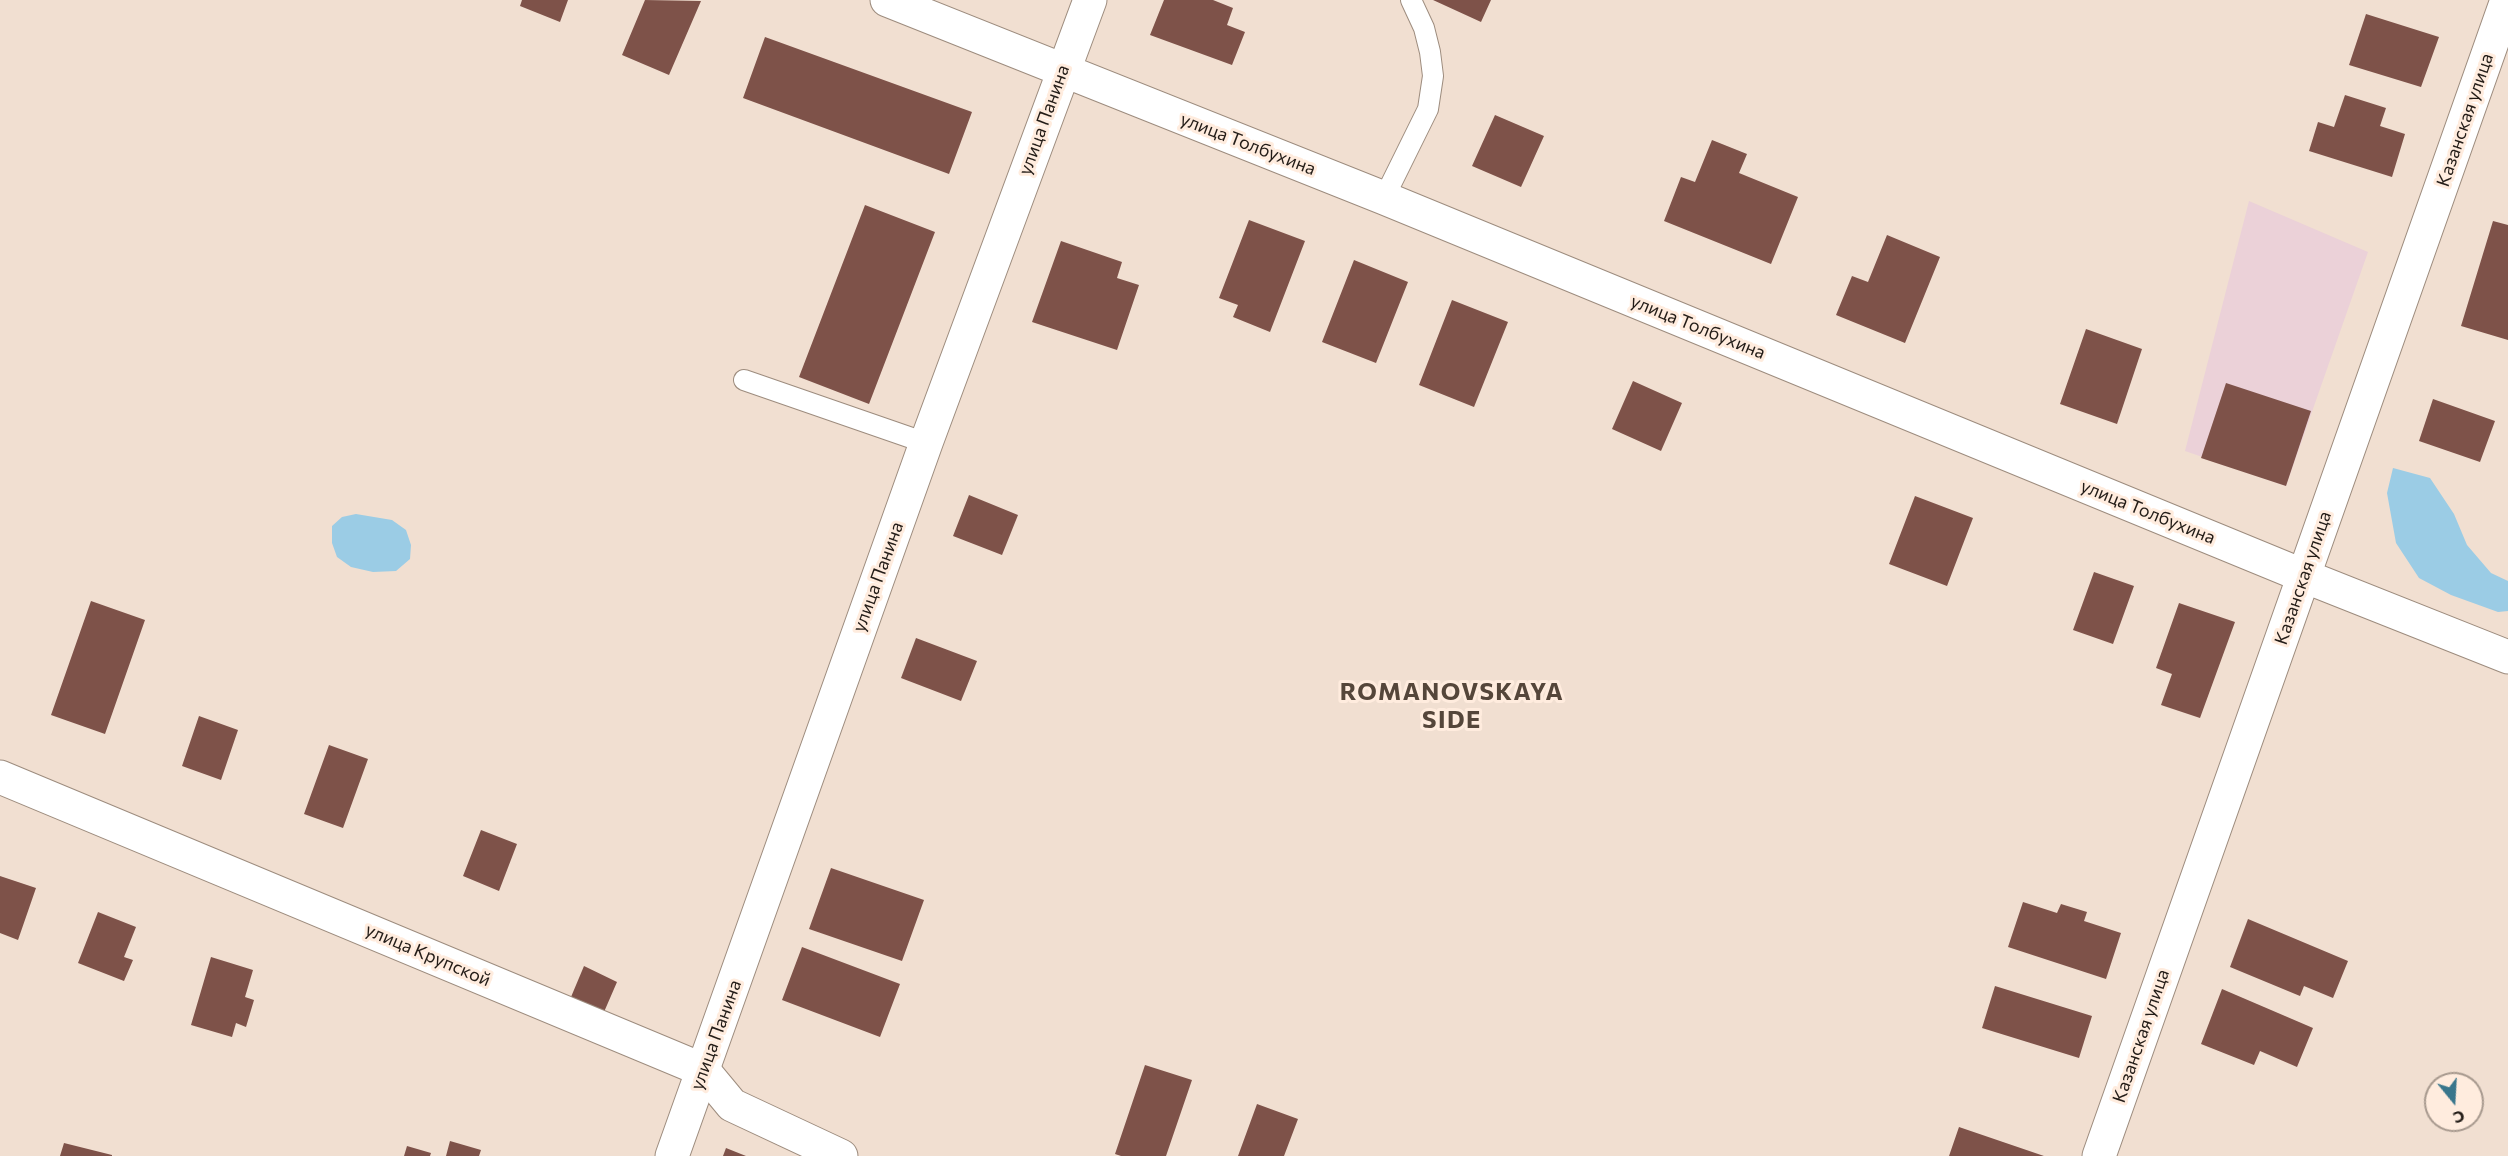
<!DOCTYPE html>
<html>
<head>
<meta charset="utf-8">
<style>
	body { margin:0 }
	#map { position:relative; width:2508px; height:1156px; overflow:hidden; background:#f1dfd1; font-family:Commissioner,sans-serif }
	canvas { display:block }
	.north { position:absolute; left:2424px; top:1072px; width:60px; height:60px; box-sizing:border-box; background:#ffecde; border:2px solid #a7998e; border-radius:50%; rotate:162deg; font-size:16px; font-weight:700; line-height:24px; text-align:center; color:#231c17 }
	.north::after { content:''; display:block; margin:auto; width:21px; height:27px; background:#39768c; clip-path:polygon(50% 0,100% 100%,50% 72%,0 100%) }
</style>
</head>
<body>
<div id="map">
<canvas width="2508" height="1156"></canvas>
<div class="north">С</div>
</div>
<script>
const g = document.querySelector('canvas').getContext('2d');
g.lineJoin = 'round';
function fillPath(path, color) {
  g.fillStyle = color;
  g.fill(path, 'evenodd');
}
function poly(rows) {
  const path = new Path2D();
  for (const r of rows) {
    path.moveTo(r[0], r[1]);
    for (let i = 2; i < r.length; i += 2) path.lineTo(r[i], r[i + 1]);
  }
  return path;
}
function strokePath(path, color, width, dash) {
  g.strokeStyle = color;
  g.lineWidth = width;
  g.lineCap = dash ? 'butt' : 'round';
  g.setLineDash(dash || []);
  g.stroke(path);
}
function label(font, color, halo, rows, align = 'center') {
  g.font = font + ' Commissioner,sans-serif';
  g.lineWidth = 6;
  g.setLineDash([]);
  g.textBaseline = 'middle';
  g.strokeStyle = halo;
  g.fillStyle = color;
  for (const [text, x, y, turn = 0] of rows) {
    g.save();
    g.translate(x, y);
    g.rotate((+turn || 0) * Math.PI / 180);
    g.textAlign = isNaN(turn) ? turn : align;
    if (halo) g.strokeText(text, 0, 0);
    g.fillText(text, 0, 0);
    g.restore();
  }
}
const commercial = poly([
	[2249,201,2368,252,2286,486,2185,451]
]);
const water = poly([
	[2393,468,2430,478,2454,514,2467,545,2491,573,2508,581,2508,611,2498,612,2451,595,2419,578,2396,543,2387,493],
	[356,514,392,520,406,530,411,545,410,559,396,571,373,572,351,567,337,557,332,543,332,526,342,517]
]);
const building = poly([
	[522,0,568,0,560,22,520,6],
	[645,0,701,1,669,75,622,55],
	[1164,0,1213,0,1233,8,1227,25,1245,32,1232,65,1150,35],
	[1433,0,1491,0,1481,22],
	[2366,14,2439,37,2421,87,2349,65],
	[765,37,972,112,949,174,743,98],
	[2345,95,2386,108,2380,126,2405,134,2392,177,2309,151,2318,122,2334,127],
	[1495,115,1544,136,1521,187,1472,166],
	[1712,140,1747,154,1739,173,1798,197,1771,264,1664,221,1681,177,1695,182],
	[865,205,935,232,869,404,799,377],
	[1249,220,1305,241,1270,332,1233,317,1238,305,1219,298],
	[2493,221,2508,225,2508,340,2461,326],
	[1887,235,1940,257,1905,343,1836,315,1852,276,1868,282],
	[1061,241,1122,262,1117,278,1139,285,1117,350,1032,322],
	[1354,260,1408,282,1376,363,1322,342],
	[1452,300,1508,322,1474,407,1419,385],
	[2086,329,2142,349,2117,424,2060,404],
	[1633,381,1682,403,1661,451,1612,429],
	[2226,383,2311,411,2286,486,2201,458],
	[2433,399,2495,421,2480,462,2419,441],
	[969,495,1018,515,1002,555,953,536],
	[1915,496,1973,518,1947,586,1889,564],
	[2094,572,2134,586,2113,644,2073,630],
	[91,601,145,620,105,734,51,715],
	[2179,603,2235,622,2200,718,2161,705,2172,674,2156,668],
	[916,638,977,661,961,701,901,678],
	[199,716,238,730,221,780,182,766],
	[329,745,368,759,343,828,304,814],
	[481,830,517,844,499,891,463,876],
	[831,868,924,900,902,961,809,929],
	[0,876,36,888,18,940,0,933],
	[2023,902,2057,913,2061,904,2087,912,2084,921,2121,933,2106,979,2008,947],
	[98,912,136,927,124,957,133,960,124,981,78,963],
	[2248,919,2348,961,2333,998,2304,986,2300,996,2230,967],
	[802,947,900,984,880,1037,782,1000],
	[211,957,253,970,245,997,254,1000,246,1027,236,1023,232,1037,191,1025],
	[584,966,617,982,604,1012,571,997],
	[1995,986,2092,1016,2079,1058,1982,1028],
	[2222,989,2313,1028,2297,1067,2260,1051,2254,1065,2201,1044],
	[1145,1065,1192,1080,1166,1156,1121,1156,1115,1154],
	[1257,1104,1298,1119,1284,1156,1238,1156],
	[1959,1127,2044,1156,1949,1156],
	[450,1141,481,1150,479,1156,446,1156],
	[64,1143,112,1155,112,1156,60,1156],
	[407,1146,431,1153,430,1156,404,1156],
	[726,1148,746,1156,723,1156]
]);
const lane = poly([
	[1384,198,1428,109,1433,76,1430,52,1424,28,1411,0],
	[744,380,926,443]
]);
const street = poly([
	[0,777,703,1070,732,1105,841,1156],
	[2099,1156,2507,0]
]);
const secondary = poly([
	[887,0,1384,198,2304,576,2508,657],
	[672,1156,926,443,1090,0]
]);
const streetNames = [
	["улица Панина",1044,120,-70],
	["Казанская улица",2465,120,-71],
	["улица Толбухина",1248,144,21],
	["улица Толбухина",1698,327,22],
	["улица Толбухина",2148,512,22],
	["улица Панина",878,577,-70],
	["Казанская улица",2303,578,-71],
	["улица Крупской",428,955,23],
	["улица Панина",716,1035,-70],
	["Казанская улица",2141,1036,-71]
];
const districtNames = [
	["ROMANOVSKAYA",1452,692],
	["SIDE",1452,720]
];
fillPath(commercial, '#ebd1d8');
fillPath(water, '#9bcce5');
fillPath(building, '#7e5249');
strokePath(lane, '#9d8c7e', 22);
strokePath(street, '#9d8c7e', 35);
strokePath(secondary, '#9d8c7e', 35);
strokePath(lane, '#fff', 20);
strokePath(street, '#fff', 33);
strokePath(secondary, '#fff', 33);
label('18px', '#231c17', '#ffecde', streetNames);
g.letterSpacing = '1.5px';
label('bold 24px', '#55463a', '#ffecde', districtNames);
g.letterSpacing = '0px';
</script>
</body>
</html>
